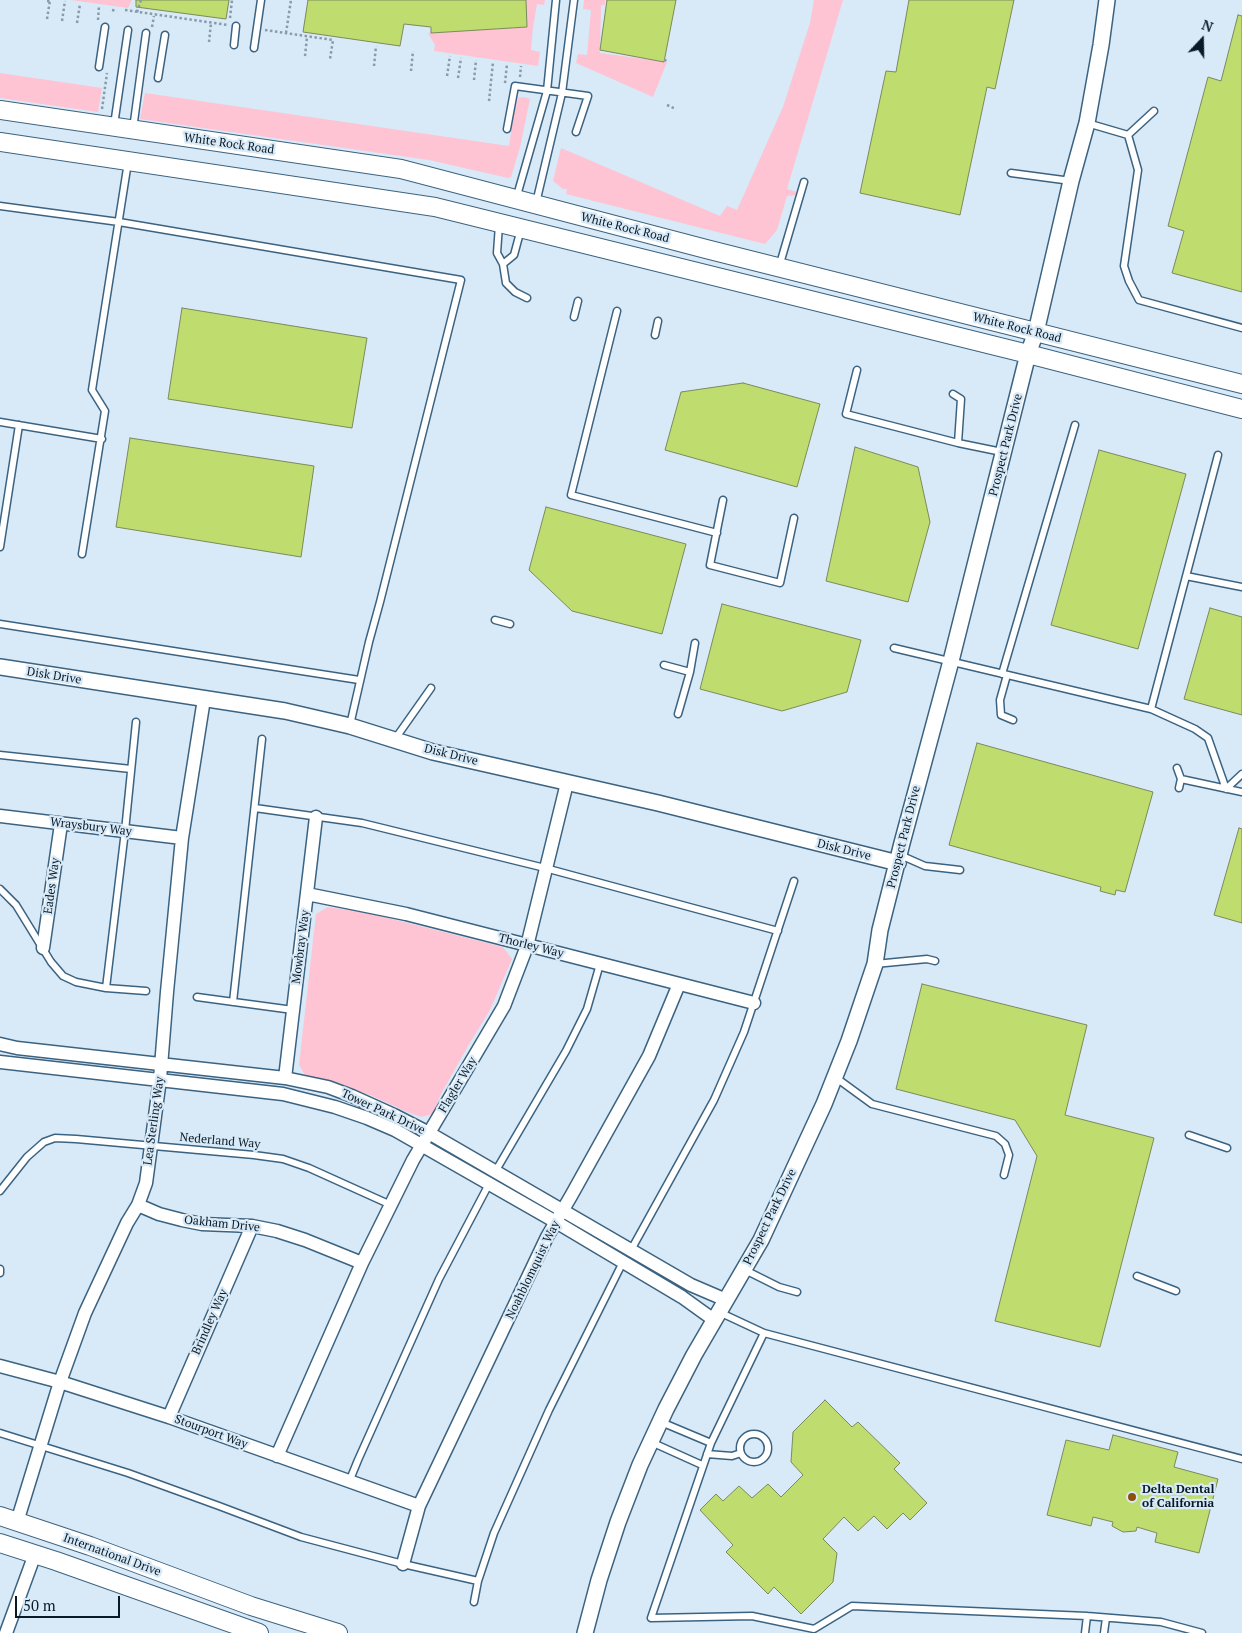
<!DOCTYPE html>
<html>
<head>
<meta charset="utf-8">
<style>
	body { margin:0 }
	#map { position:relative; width:1242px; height:1633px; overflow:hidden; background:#d8e9f7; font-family:"PT Serif",serif }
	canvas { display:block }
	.north { position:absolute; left:1177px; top:15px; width:50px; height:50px; -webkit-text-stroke:4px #d8e9f7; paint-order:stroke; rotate:21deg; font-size:14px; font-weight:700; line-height:20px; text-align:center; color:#091a26 }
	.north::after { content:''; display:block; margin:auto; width:18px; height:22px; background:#091a26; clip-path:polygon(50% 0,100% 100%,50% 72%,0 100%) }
	.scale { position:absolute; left:15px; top:1596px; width:105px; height:22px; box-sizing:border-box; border:2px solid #091a26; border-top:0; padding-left:6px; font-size:15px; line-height:18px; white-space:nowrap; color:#091a26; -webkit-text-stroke:4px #d8e9f7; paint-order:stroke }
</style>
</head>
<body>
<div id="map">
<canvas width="1242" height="1633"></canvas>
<div class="north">N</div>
<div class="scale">50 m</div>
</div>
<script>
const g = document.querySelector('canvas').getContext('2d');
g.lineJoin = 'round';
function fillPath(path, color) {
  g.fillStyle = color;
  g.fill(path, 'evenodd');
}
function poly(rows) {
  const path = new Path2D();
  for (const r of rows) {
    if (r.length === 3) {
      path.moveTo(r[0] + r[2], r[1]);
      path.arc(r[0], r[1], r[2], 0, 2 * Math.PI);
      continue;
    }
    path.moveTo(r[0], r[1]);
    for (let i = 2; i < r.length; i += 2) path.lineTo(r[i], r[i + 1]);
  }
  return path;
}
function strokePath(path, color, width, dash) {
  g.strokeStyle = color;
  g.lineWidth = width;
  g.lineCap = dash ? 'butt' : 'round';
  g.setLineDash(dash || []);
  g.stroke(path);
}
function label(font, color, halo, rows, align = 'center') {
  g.font = font + ' "PT Serif",serif';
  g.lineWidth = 4.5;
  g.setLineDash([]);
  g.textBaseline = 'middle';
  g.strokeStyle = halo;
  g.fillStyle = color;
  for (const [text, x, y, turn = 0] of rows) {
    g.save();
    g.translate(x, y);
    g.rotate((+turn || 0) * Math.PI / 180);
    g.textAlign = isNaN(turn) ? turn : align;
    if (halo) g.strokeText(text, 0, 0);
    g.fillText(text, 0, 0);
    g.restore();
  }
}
const green = poly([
	[71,0,132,0,128,8],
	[526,0,545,0,544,5,537,4,533,27,531,50,540,52,538,66,434,51,435,45,428,33,527,27],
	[584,0,605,0,605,5,601,5,600,53,667,62,653,97,576,63,578,54,587,55,591,10,583,9],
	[814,0,843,0,787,189,797,192,797,195,787,196,777,230,765,244,566,194,567,189,563,189,553,181,561,148,720,216,727,206,737,210,783,107,810,23],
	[0,73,102,88,98,112,0,98],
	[145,93,509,146,513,118,518,98,524,97,530,99,520,147,511,177,508,178,429,160,140,119],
	[328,907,368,913,503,947,512,959,490,1010,468,1046,441,1094,433,1114,421,1117,407,1112,370,1095,339,1085,307,1078,299,1065,316,914]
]);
const building = poly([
	[136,0,229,0,226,19,136,7,136,0],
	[308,0,526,0,527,27,431,33,431,27,404,24,400,46,303,32,308,0],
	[607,0,676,0,664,62,600,50,607,0],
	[909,0,1014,0,995,89,987,87,960,215,860,193,886,71,896,72,909,0],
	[1238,15,1242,16,1242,292,1172,273,1184,231,1168,226,1208,77,1221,81,1238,15],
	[182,308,367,338,352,428,168,399,182,308],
	[743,383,820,404,797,487,665,450,681,392,743,383],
	[130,438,314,466,301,557,116,527,130,438],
	[855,447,918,467,930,522,908,602,826,581,855,447],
	[1099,450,1186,474,1138,649,1051,625,1099,450],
	[546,507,686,544,662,634,572,611,529,570,546,507],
	[722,604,861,640,847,692,782,711,700,689,722,604],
	[1210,608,1242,617,1242,715,1184,699,1210,608],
	[977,743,1153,792,1125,892,1116,890,1115,895,1100,891,1101,887,949,845,977,743],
	[1239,828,1242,829,1242,923,1214,915,1239,828],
	[922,984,1087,1025,1065,1115,1154,1138,1100,1347,995,1321,1037,1156,1015,1120,896,1089,922,984],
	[825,1400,852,1427,858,1422,900,1463,894,1469,927,1503,910,1520,903,1513,887,1529,874,1516,858,1531,844,1517,823,1539,837,1553,833,1582,801,1614,774,1587,768,1594,726,1552,733,1545,700,1510,716,1494,723,1501,739,1486,752,1498,768,1484,781,1497,803,1475,791,1462,793,1432,825,1400],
	[1113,1435,1178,1452,1174,1467,1218,1479,1199,1553,1155,1542,1157,1533,1137,1527,1136,1531,1123,1532,1112,1526,1113,1522,1093,1517,1091,1526,1047,1515,1066,1440,1109,1450,1113,1435]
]);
const path = poly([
	[47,1,52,1],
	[112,10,117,11],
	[125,10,228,25],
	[137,12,141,0],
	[230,18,232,0],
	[47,19,50,0],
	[98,20,99,6],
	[62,21,65,1],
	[77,23,80,4],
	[152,27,154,16],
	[265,30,333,40,330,59],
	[286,33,291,0],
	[209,42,211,23],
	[305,56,307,37],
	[664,60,669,61],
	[374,66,376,46],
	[411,71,413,51],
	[447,76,450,56],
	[520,77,521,66],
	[458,78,461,58],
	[474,80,476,60],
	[505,83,507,64],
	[489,101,493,62],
	[667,105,676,109],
	[102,109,107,73]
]);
const service = poly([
	[234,45,236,26],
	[254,48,261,0],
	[99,67,105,27],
	[158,78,165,35],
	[1154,111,1128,135,1138,170,1124,266,1129,281,1139,300,1242,328],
	[1087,123,1128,135],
	[114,125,128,30],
	[133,129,146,33],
	[507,129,515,86,588,96,576,132],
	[1011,173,1071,181],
	[516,199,547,91,556,0],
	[536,203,562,93,574,0],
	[0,206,119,222,461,280,380,602,369,642,350,725],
	[499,225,497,253,503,264,506,283,515,292,527,298],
	[503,264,514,255,521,229],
	[779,267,804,182],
	[617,311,571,495,717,533],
	[574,317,578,301],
	[655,335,658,321],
	[857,370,846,414,958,443,1002,452],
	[953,394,961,399,958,443],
	[0,422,102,439],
	[723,500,710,565,780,583,794,518],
	[0,547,19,425],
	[82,554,105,411,92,390,128,162],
	[1186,576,1242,587],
	[495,620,510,624],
	[0,624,359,680],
	[894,648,1151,709,1195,729,1208,738,1226,789],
	[664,665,690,672],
	[1002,674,1075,425],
	[1007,675,1000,700,1001,715,1013,720],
	[1151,709,1218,455],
	[678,714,690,672,695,643],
	[395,739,431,688],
	[0,755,131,769],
	[1177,768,1181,779,1179,788],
	[1181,779,1242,792],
	[1226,789,1242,774],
	[255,808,362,823,545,868,778,931],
	[900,855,925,866,960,870],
	[0,889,16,905,51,962,63,976,76,982,106,988,146,991],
	[875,964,927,959,935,961],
	[106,988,125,831,136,722],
	[197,997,293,1010],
	[233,1002,262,739],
	[835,1077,872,1104,996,1136,1005,1144,1009,1155,1004,1175],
	[1189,1135,1227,1148],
	[495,1172,566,1051,587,1009,600,964],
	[0,1191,27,1157,44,1142,55,1138,76,1139,254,1155,283,1159,309,1168,391,1205],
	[631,1250,714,1100,744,1032,794,881],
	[0,1269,0,1273],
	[745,1270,779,1287,797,1292],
	[1137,1276,1176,1291],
	[719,1312,764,1333,1242,1459],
	[764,1333,711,1443,651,1618,752,1616,814,1629,852,1606,1087,1616,1161,1622,1202,1633],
	[661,1422,711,1443],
	[0,1433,128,1473,219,1506,301,1537,403,1564,478,1581],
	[754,1448,14],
	[651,1442,702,1465],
	[707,1454,732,1456,741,1453],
	[349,1482,358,1460,439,1279,489,1184],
	[474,1602,478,1581,494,1533,549,1410,623,1262],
	[1085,1633,1087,1616],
	[1104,1633,1106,1618]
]);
const minor = poly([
	[0,816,182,838],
	[307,894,406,914,754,1003],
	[43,948,61,824],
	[0,1044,17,1048,285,1078,328,1087,352,1096,394,1115,429,1133,691,1285,726,1300],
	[0,1062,283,1094,335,1107,367,1118,395,1130,556,1222,682,1297,714,1320],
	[285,1078,316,817],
	[138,1205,159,1214,182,1220,202,1224,252,1226,277,1231,305,1240,362,1263],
	[0,1366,60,1382,169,1417,419,1506],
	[169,1417,252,1226],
	[277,1456,362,1263,413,1160,504,1006,527,946,567,783],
	[17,1522,60,1382,85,1313,127,1223,138,1205,146,1183,160,1079,167,992,182,838,204,699],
	[403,1564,419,1506,547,1237,571,1196,649,1056,679,984],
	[6,1633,35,1554]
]);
const tertiary = poly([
	[0,667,285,711,350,726,433,752,658,803,898,863],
	[585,1633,599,1580,618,1522,640,1465,666,1409,694,1355,761,1240,824,1104,849,1041,875,964,880,930,902,843,951,661,1028,354,1036,332,1071,181,1087,123,1101,45,1107,0]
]);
const secondary = poly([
	[0,110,401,169,706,249,1242,384],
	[0,142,435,207,1028,354,1242,409],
	[0,1516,90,1546,251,1606,338,1633],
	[0,1543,56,1561,259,1633]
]);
const markers = [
	[1132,1497,5,"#8b500d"]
];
const streetNames = [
	["White Rock Road",229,144,8],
	["White Rock Road",625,228,14],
	["White Rock Road",1017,328,14],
	["Prospect Park Drive",1006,445,-76],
	["Disk Drive",54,676,9],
	["Disk Drive",451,755,14],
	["Wraysbury Way",91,827,7],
	["Prospect Park Drive",904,837,-76],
	["Disk Drive",844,850,14],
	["Eades Way",52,886,-82],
	["Thorley Way",531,946,14],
	["Mowbray Way",301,947,-83],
	["Flagler Way",458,1085,-59],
	["Tower Park Drive",383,1112,25],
	["Lea Sterling Way",154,1121,-82],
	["Nederland Way",220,1141,5],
	["Prospect Park Drive",770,1217,-64],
	["Oakham Drive",222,1224,6],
	["Noahblomquist Way",533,1270,-64],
	["Brindley Way",210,1322,-66],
	["Stourport Way",211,1432,20],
	["International Drive",112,1555,20]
];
const poiNames = [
	["Delta Dental",1142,1490],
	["of California",1142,1504]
];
fillPath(green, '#fec4d3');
fillPath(building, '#bfdc6f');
strokePath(building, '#7c895c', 1);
strokePath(service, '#3b6381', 9);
strokePath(minor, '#3b6381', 15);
strokePath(tertiary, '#3b6381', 18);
strokePath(secondary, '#3b6381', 20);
strokePath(path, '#899aa8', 2.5, [2.5, 2.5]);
strokePath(service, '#fff', 6);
strokePath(minor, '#fff', 12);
strokePath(tertiary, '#fff', 15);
strokePath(secondary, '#fff', 18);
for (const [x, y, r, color] of markers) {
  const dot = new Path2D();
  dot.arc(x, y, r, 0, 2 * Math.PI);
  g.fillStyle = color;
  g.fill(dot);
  strokePath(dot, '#d8e9f7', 2);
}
label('12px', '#091a26', '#d8e9f7', streetNames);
label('bold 12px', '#091a26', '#d8e9f7', poiNames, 'left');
</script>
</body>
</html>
